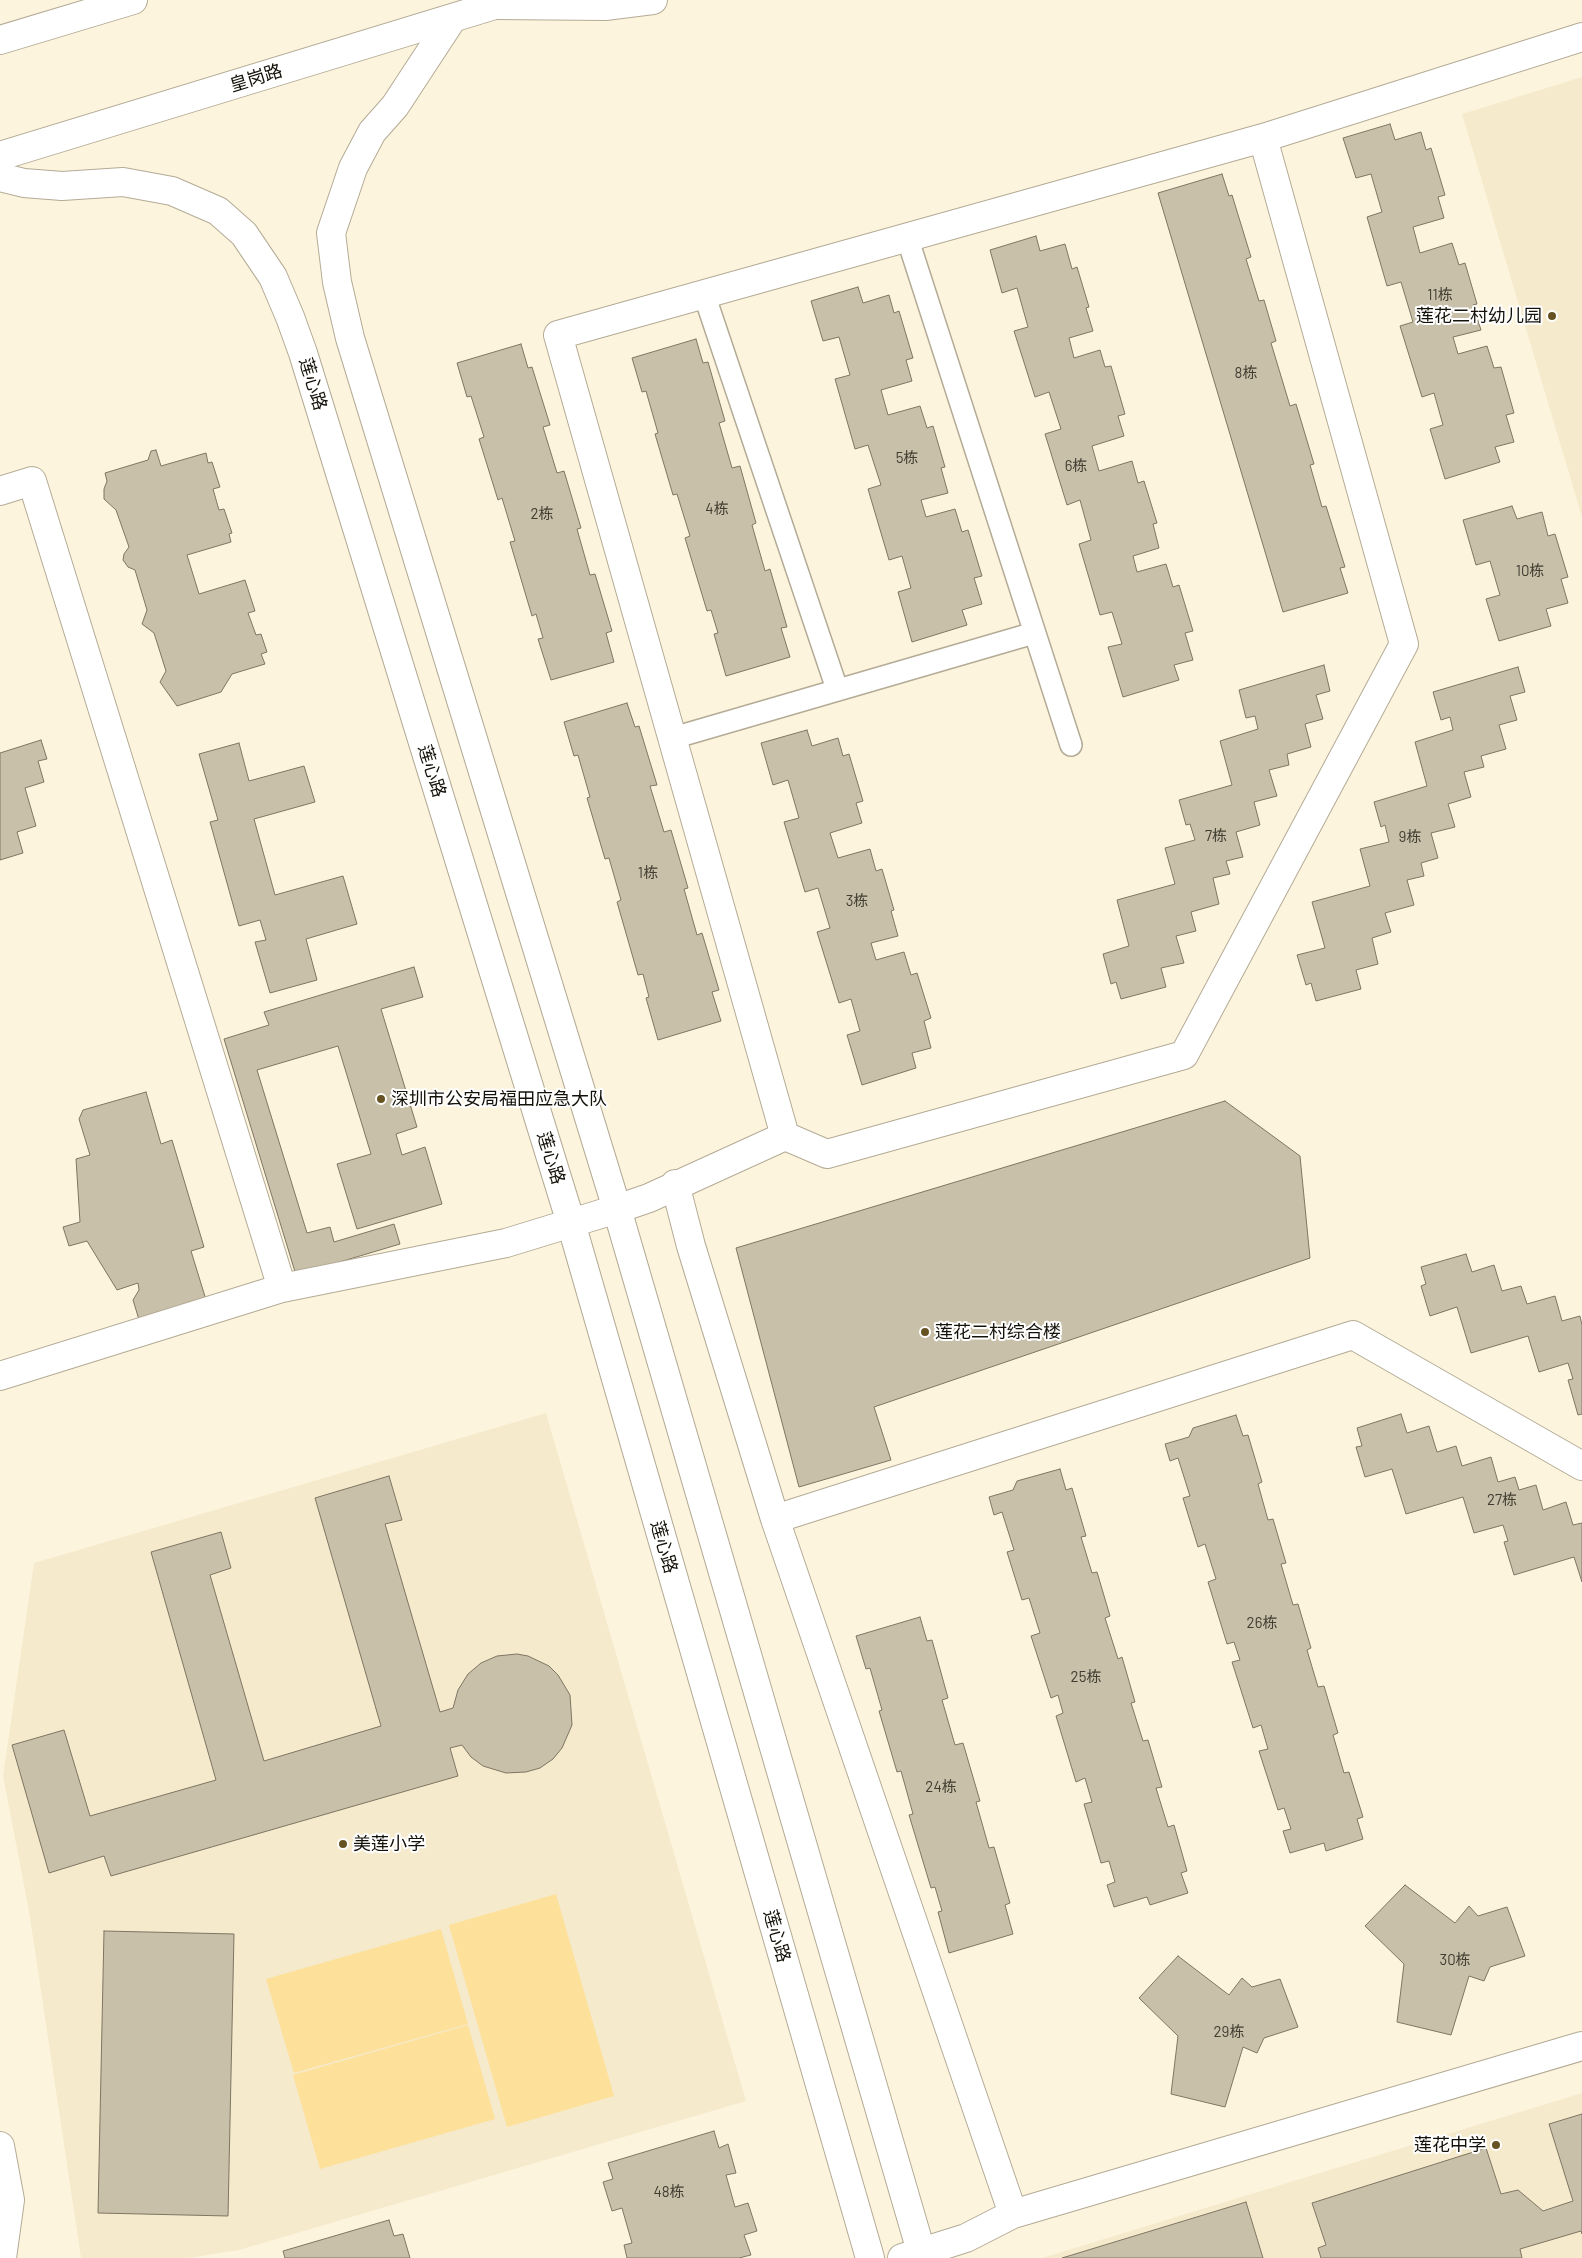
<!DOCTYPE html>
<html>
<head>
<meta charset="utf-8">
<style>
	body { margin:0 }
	canvas { display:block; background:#fdf4de }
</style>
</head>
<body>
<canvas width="1582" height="2258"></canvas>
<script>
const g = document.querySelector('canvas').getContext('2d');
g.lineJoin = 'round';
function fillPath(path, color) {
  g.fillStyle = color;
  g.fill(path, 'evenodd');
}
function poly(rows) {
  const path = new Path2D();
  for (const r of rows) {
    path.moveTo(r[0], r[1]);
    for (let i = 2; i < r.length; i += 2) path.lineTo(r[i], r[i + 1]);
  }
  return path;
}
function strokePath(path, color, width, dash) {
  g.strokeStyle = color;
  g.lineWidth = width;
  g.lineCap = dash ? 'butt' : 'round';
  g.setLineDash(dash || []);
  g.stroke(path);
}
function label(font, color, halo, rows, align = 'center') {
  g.font = font + ' Barlow,"Noto Sans SC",sans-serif';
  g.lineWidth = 4;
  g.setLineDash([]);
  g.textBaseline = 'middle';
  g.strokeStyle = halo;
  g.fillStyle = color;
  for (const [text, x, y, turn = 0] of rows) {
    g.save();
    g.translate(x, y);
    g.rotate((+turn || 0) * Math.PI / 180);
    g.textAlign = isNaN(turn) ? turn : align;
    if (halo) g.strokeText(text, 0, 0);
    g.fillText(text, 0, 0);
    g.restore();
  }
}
const built = poly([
	[1582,77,1582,517,1462,114],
	[546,1413,746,2101,239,2250,188,2258,81,2258,29,1911,3,1776,34,1563],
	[1582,2093,1582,2258,1042,2258,1238,2198]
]);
const green = poly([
	[556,1894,614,2096,507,2127,449,1925],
	[441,1929,468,2024,294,2073,266,1979],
	[468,2025,495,2119,320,2169,293,2075]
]);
const building = poly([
	[1390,124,1395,140,1421,132,1426,150,1431,148,1445,195,1438,197,1444,218,1413,227,1420,253,1452,243,1459,265,1465,263,1477,304,1473,305,1481,330,1453,337,1458,354,1487,346,1494,368,1501,367,1514,413,1506,415,1514,442,1495,447,1500,462,1445,479,1430,429,1443,425,1434,393,1422,397,1400,326,1413,322,1401,282,1387,286,1367,217,1382,212,1371,174,1356,178,1343,138,1390,124],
	[1222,174,1229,196,1232,195,1251,257,1246,259,1259,301,1264,300,1276,341,1271,343,1290,406,1296,404,1314,464,1310,465,1322,507,1326,506,1345,567,1340,568,1348,593,1283,612,1158,193,1222,174],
	[1036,236,1040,251,1065,244,1072,269,1077,267,1089,307,1086,308,1093,331,1069,338,1074,358,1100,350,1105,367,1111,366,1125,414,1118,416,1124,436,1092,446,1099,471,1132,461,1138,483,1144,481,1157,523,1153,524,1159,548,1133,556,1137,572,1166,564,1173,587,1179,585,1193,631,1185,633,1193,660,1174,665,1179,680,1123,697,1108,647,1122,644,1112,612,1100,615,1079,544,1091,540,1080,500,1067,505,1045,434,1061,429,1049,392,1035,397,1014,331,1028,327,1017,288,1002,293,990,250,1036,236],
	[858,287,863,303,889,295,894,313,899,311,913,358,906,360,912,381,881,390,888,415,920,406,927,428,933,426,945,467,941,468,948,493,921,500,926,517,955,509,962,532,968,530,982,576,974,578,982,604,962,610,967,625,912,642,898,592,911,588,902,556,889,560,868,489,881,485,868,445,855,449,835,379,850,375,839,337,823,341,811,301,858,287],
	[696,339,703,363,708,362,725,421,719,423,732,468,740,466,756,523,752,525,765,571,770,569,787,627,781,628,790,657,726,676,714,634,718,633,711,610,707,611,685,538,690,536,677,494,673,495,655,434,658,433,646,391,642,392,632,358,696,339],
	[521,344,528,368,532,367,550,425,543,427,557,473,564,471,581,528,577,529,590,575,595,574,612,631,606,633,614,662,551,680,538,639,543,638,536,614,532,616,510,542,515,541,502,498,498,500,479,439,484,437,471,396,467,397,457,363,521,344],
	[156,450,161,466,206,453,208,463,212,462,220,487,213,489,219,510,224,509,232,533,229,534,231,542,187,555,199,594,245,580,255,611,248,613,256,635,261,634,267,652,261,654,265,664,232,674,221,692,177,706,160,682,166,671,154,633,142,624,147,610,135,570,128,567,123,560,124,554,129,547,116,510,104,499,104,489,107,481,105,473,148,460,151,451,156,450],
	[1512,506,1517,519,1542,512,1548,536,1555,534,1568,577,1561,579,1568,603,1546,609,1551,626,1499,641,1486,599,1500,595,1490,561,1476,565,1463,520,1512,506],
	[1324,665,1330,691,1316,695,1323,719,1305,724,1311,747,1287,754,1289,765,1269,770,1277,796,1254,802,1260,825,1236,832,1243,857,1226,861,1230,874,1213,878,1219,904,1191,912,1196,931,1176,936,1184,963,1161,968,1166,987,1121,999,1116,982,1111,984,1103,954,1129,946,1117,900,1175,884,1165,848,1195,840,1190,824,1186,825,1179,800,1232,785,1220,741,1258,729,1255,716,1246,718,1239,690,1324,665],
	[1518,667,1525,692,1510,696,1517,720,1499,725,1506,749,1481,756,1484,767,1464,772,1471,797,1448,804,1455,827,1431,833,1438,858,1421,863,1424,876,1407,880,1414,905,1385,913,1391,932,1372,938,1378,964,1356,970,1361,989,1316,1001,1311,983,1306,985,1297,955,1325,948,1312,902,1370,886,1360,849,1389,842,1385,825,1381,827,1374,802,1427,786,1415,742,1453,730,1450,717,1441,720,1433,692,1518,667],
	[627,703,635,727,639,726,657,785,650,786,664,832,671,830,688,888,684,889,697,935,702,933,719,990,712,992,721,1021,658,1040,646,998,649,997,643,974,638,975,617,902,621,900,609,858,605,859,587,798,590,797,578,755,574,756,564,722,627,703],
	[807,730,812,746,838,738,843,756,849,754,863,801,856,803,862,823,830,833,838,858,870,849,876,871,882,869,894,910,891,911,898,936,871,943,876,960,904,952,911,975,917,973,931,1018,924,1021,931,1048,912,1053,916,1068,862,1085,847,1035,860,1031,851,999,839,1003,817,932,830,928,818,888,805,892,784,822,799,818,788,780,773,785,761,743,807,730],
	[41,740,47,759,38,761,44,782,25,788,36,826,17,832,23,853,0,860,0,753,41,740],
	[239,743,249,781,304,766,315,802,254,819,275,895,343,876,357,924,306,939,317,980,270,993,255,942,266,940,260,920,239,926,210,822,218,820,199,754,239,743],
	[414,967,423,997,381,1009,417,1127,396,1134,402,1155,425,1147,442,1204,357,1229,337,1164,371,1154,338,1046,257,1070,307,1233,330,1227,334,1242,394,1224,400,1244,296,1275,224,1039,269,1025,264,1012,414,967],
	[146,1092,161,1144,172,1140,204,1247,191,1251,207,1303,140,1323,133,1300,139,1290,138,1283,117,1290,87,1241,69,1246,63,1227,80,1222,76,1159,90,1155,79,1119,83,1110,146,1092],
	[1225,1101,1300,1156,1310,1258,874,1407,891,1460,799,1487,736,1248,1225,1101],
	[1466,1254,1472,1272,1494,1265,1502,1291,1521,1286,1527,1304,1555,1296,1562,1321,1580,1316,1582,1325,1582,1414,1578,1415,1568,1380,1573,1379,1568,1363,1539,1372,1528,1336,1471,1353,1457,1307,1430,1316,1421,1286,1426,1284,1421,1267,1466,1254],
	[1401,1414,1407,1433,1429,1426,1437,1452,1456,1446,1462,1466,1491,1457,1498,1482,1515,1477,1519,1490,1536,1485,1543,1510,1566,1502,1573,1525,1582,1523,1582,1582,1574,1557,1514,1575,1504,1542,1508,1541,1503,1525,1474,1533,1463,1497,1406,1514,1392,1469,1365,1477,1356,1447,1362,1446,1357,1428,1401,1414],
	[1236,1415,1243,1436,1248,1435,1262,1482,1258,1484,1268,1520,1273,1519,1286,1563,1281,1564,1293,1605,1298,1604,1311,1648,1307,1650,1318,1687,1324,1686,1338,1733,1333,1735,1344,1773,1349,1772,1363,1817,1357,1819,1363,1839,1326,1851,1324,1843,1290,1853,1283,1831,1291,1829,1284,1808,1278,1810,1259,1751,1268,1749,1261,1725,1253,1728,1232,1662,1240,1660,1234,1642,1227,1644,1208,1582,1216,1579,1205,1544,1198,1547,1183,1498,1190,1496,1178,1458,1170,1461,1165,1444,1189,1437,1193,1428,1236,1415],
	[1060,1469,1066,1490,1072,1488,1086,1536,1081,1537,1092,1573,1097,1572,1110,1616,1105,1618,1118,1659,1122,1657,1135,1702,1131,1703,1143,1741,1148,1740,1162,1787,1156,1788,1168,1827,1174,1825,1187,1871,1181,1873,1188,1893,1150,1905,1147,1897,1114,1907,1107,1885,1115,1882,1109,1861,1101,1863,1084,1804,1092,1802,1085,1778,1076,1782,1056,1716,1063,1713,1058,1695,1051,1698,1031,1636,1040,1633,1029,1598,1022,1600,1007,1552,1014,1550,1002,1512,994,1515,989,1497,1013,1490,1017,1481,1060,1469],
	[389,1476,402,1520,385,1524,440,1712,453,1708,458,1690,468,1674,481,1663,497,1656,517,1654,528,1656,549,1666,558,1675,570,1695,572,1725,562,1748,553,1759,540,1768,526,1772,506,1773,483,1766,471,1757,462,1745,450,1748,458,1776,111,1876,104,1856,49,1873,12,1745,64,1730,90,1816,216,1780,151,1552,221,1532,231,1568,210,1575,264,1761,381,1726,315,1498,389,1476],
	[920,1617,927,1641,932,1640,948,1698,942,1700,955,1745,963,1743,980,1801,976,1802,989,1848,994,1847,1010,1903,1005,1905,1013,1934,949,1953,938,1912,942,1911,935,1887,931,1888,909,1815,913,1814,901,1771,897,1772,879,1711,882,1710,870,1668,866,1669,856,1636,920,1617],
	[1405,1885,1455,1923,1469,1906,1478,1916,1507,1907,1525,1956,1490,1967,1484,1981,1469,1976,1451,2035,1397,2022,1404,1964,1365,1926,1405,1885],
	[104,1931,234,1934,228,2216,98,2213,104,1931],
	[1178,1956,1229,1995,1242,1978,1252,1987,1280,1979,1298,2027,1264,2038,1257,2053,1243,2047,1225,2107,1171,2094,1178,2036,1139,1998,1178,1956],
	[1582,2114,1582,2234,1581,2231,1520,2249,1522,2258,1321,2258,1318,2248,1326,2245,1312,2203,1486,2148,1501,2194,1518,2190,1543,2211,1573,2201,1549,2124,1582,2114],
	[714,2131,719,2148,728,2144,736,2173,726,2175,735,2207,748,2203,757,2231,744,2235,751,2255,739,2258,627,2258,624,2245,632,2243,622,2208,612,2211,603,2182,613,2179,608,2163,714,2131],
	[1246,2202,1263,2258,1062,2258,1246,2202],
	[389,2220,394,2236,403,2234,410,2258,285,2258,283,2251,389,2220]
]);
const lane = poly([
	[907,237,1071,745],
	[704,294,837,689],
	[673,738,1034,633]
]);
const street = poly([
	[0,491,32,481,282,1288],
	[785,1136,558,335,1263,138,1582,37],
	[675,1184,691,1246,775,1519,1013,2214],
	[0,1376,282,1288,506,1243,617,1209,649,1198,785,1136,827,1154,1184,1055,1404,644,1263,138],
	[775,1519,1353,1335,1582,1466],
	[0,2146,10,2200,2,2258],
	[902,2258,966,2238,1013,2214,1582,2046]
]);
const secondary = poly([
	[452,19,395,106,372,132,353,168,331,233,337,282,350,338,617,1209,923,2258],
	[0,177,24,183,62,186,123,182,172,191,218,211,244,234,273,277,290,317,303,353,571,1223,870,2258]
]);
const primary = poly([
	[495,5,605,6,653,0]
]);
const highway = poly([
	[0,40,133,0],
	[0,156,511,0]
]);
const markers = [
	[1552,316,5,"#675322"],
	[381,1099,5,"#675322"],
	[925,1332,5,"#675322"],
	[343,1844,5,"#675322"],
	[1496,2145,5,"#675322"]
];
const numberNames = [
	["11栋",1440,295],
	["8栋",1246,373],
	["5栋",907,458],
	["6栋",1076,466],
	["4栋",717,509],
	["2栋",542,514],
	["10栋",1530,571],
	["7栋",1216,836],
	["9栋",1410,837],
	["1栋",648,873],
	["3栋",857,901],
	["27栋",1502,1500],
	["26栋",1262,1623],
	["25栋",1086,1677],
	["24栋",941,1787],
	["30栋",1455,1960],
	["29栋",1229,2032],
	["48栋",669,2192]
];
const streetNames = [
	["皇岗路",256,78,-17],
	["莲心路",313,384,73],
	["莲心路",432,771,73],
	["莲心路",551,1158,73],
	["莲心路",664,1547,74],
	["莲心路",777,1936,74]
];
const poiNames = [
	["莲花二村幼儿园",1542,316,"right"],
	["深圳市公安局福田应急大队",391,1099],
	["莲花二村综合楼",935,1332],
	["美莲小学",353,1844],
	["莲花中学",1486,2145,"right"]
];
fillPath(built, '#f6eacc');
fillPath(green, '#fde099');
fillPath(building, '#c9c0aa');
strokePath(building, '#7f7663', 1);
strokePath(lane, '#b4ab96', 24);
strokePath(street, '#b4ab96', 30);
strokePath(secondary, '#b4ab96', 30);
strokePath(primary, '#b4ab96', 30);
strokePath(highway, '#b4ab96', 30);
strokePath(lane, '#fff', 21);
strokePath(street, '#fff', 28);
strokePath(secondary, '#fff', 28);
strokePath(primary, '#fff', 28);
strokePath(highway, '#fff', 28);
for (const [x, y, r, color] of markers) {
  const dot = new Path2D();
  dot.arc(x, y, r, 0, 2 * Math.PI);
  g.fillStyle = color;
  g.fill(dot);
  strokePath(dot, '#fff', 2);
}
label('15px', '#413d31', null, numberNames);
label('18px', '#141109', '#fff', streetNames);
label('18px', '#141109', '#fff', poiNames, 'left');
</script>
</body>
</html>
